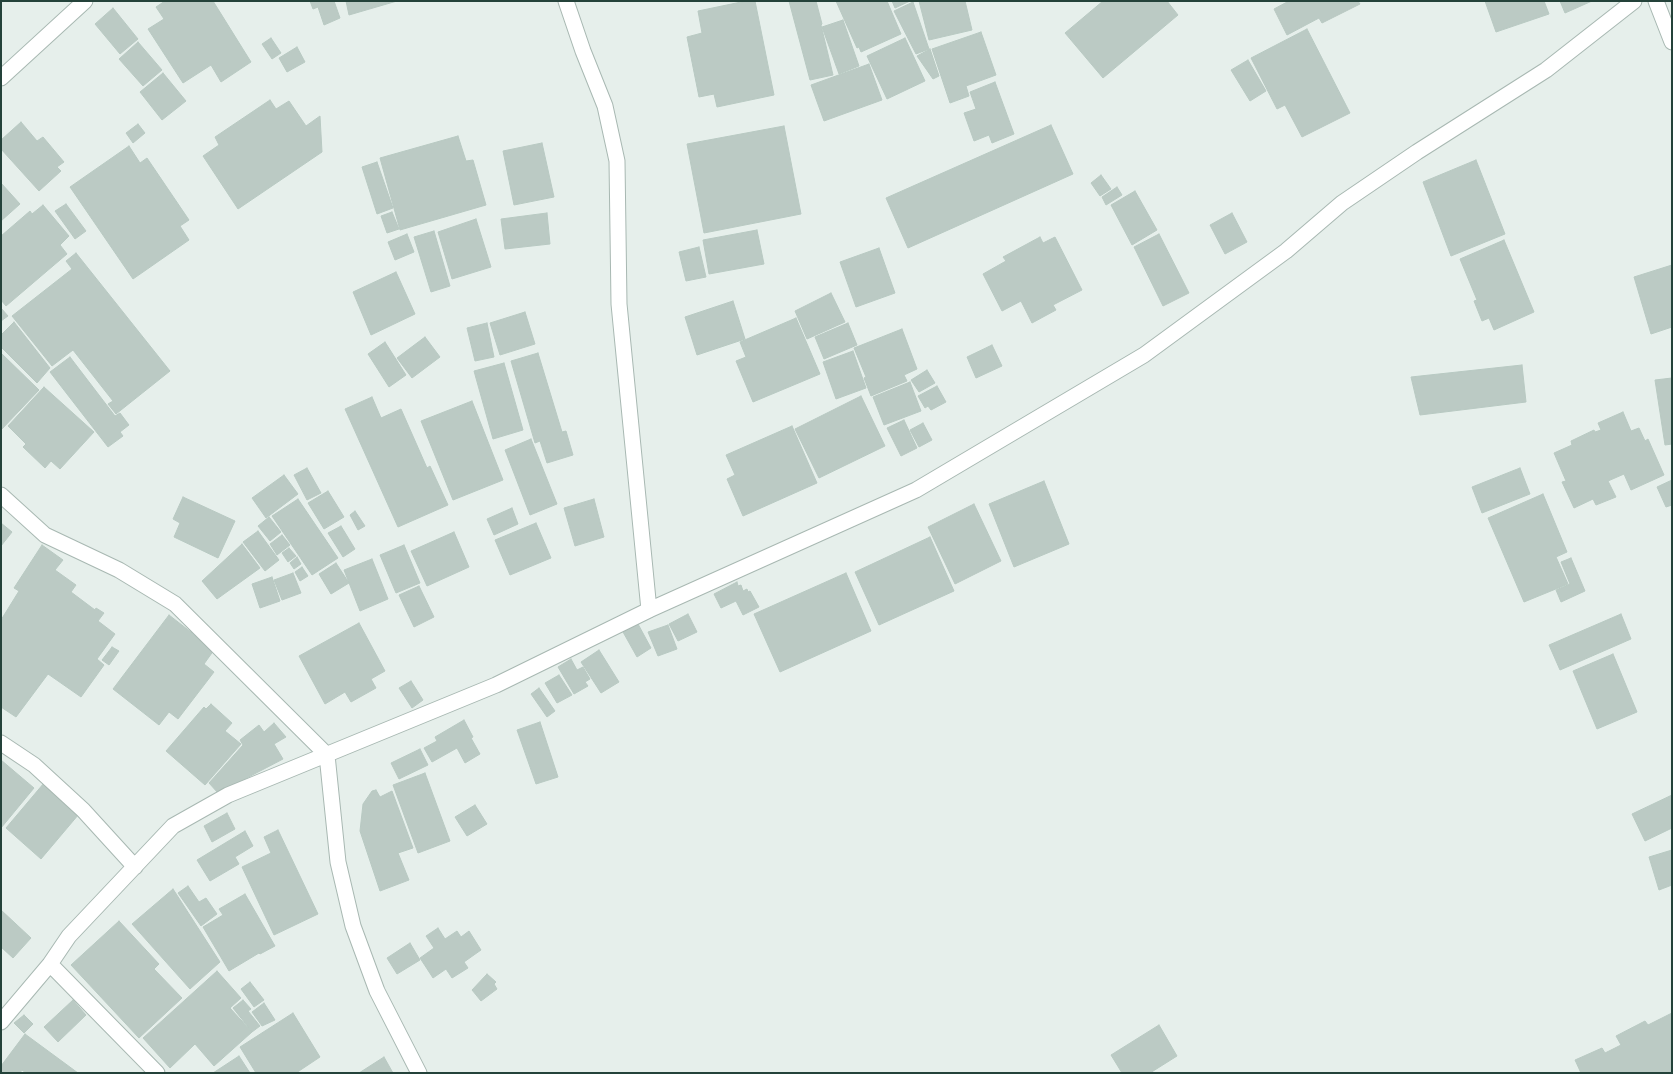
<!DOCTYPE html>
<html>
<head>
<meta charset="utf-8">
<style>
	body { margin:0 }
	#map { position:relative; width:1673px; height:1074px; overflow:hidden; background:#e6efeb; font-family:Signika,sans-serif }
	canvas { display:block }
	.frame { position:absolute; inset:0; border:2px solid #24423a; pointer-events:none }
</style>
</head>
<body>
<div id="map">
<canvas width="1673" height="1074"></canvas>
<div class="frame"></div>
</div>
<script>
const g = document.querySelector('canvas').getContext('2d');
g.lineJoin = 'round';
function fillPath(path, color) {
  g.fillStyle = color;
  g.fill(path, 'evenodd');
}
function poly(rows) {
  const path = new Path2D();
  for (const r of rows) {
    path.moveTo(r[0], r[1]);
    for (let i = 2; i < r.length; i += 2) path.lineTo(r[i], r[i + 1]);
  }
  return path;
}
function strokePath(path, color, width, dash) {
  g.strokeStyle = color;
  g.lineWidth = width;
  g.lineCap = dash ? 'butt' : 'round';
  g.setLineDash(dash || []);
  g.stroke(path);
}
const building = poly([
	[165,1,213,1,251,62,221,82,211,65,183,83,148,29,164,19,156,7,165,1],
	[310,1,334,1,340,18,324,25,318,7,313,9,310,1],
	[346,1,397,1,349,15,346,1],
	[746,1,755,1,774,95,717,107,714,94,699,97,687,37,702,33,698,11,746,1],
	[789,1,816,1,822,24,821,25,833,75,810,80,789,1],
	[836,1,887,1,901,34,861,52,859,47,857,48,836,1],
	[892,1,910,1,895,8,892,1],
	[919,1,965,1,972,30,929,40,919,1],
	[1103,1,1167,1,1178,15,1103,78,1065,33,1103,1],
	[1289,1,1358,1,1360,4,1322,23,1319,18,1287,35,1274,9,1289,1],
	[1485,1,1544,1,1549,14,1496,32,1485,1],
	[1560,1,1592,1,1565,13,1560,1],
	[913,2,929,49,916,54,894,11,913,2],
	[113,8,138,39,120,54,95,24,113,8],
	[843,20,859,66,839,74,822,27,843,20],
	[1307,29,1350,113,1302,137,1285,105,1277,109,1251,58,1307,29],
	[981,32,996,75,966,86,969,96,950,103,932,49,981,32],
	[271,38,281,53,272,59,262,44,271,38],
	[905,38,925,81,887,99,867,56,905,38],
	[138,42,162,70,143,86,119,59,138,42],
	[297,47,305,62,287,72,279,58,297,47],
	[930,49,939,76,933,79,917,56,930,49],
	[1248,60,1266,91,1250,101,1231,70,1248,60],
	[869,64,882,100,824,121,811,85,869,64],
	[163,73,186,101,162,120,140,92,163,73],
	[995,82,1014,134,992,143,989,135,974,141,964,113,976,109,970,92,995,82],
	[270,100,276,109,289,101,306,126,320,116,322,152,238,209,203,156,219,145,215,137,270,100],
	[21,122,37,141,43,137,64,162,57,167,61,171,39,191,1,149,1,140,21,122],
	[138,124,145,133,133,143,126,133,138,124],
	[1051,125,1073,174,908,248,886,198,1051,125],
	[784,126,801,214,704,233,687,144,784,126],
	[458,136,466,161,473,160,486,205,400,230,380,158,458,136],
	[542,143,554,197,514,205,503,151,542,143],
	[129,146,140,163,147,158,189,220,180,226,189,240,133,279,70,187,129,146],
	[1476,160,1505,234,1451,256,1423,182,1476,160],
	[377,162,393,208,377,214,362,167,377,162],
	[1101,175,1111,189,1100,196,1091,183,1101,175],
	[1,183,20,204,1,221,1,183],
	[1117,187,1122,195,1106,205,1102,197,1117,187],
	[1135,191,1157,230,1132,245,1111,205,1135,191],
	[66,204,86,231,75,239,55,211,66,204],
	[43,205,69,236,60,245,67,254,6,306,1,300,1,236,30,211,32,214,43,205],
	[392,212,399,229,387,233,381,216,392,212],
	[547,213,550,244,505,249,501,219,547,213],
	[1232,213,1247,242,1225,254,1210,225,1232,213],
	[476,219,491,267,452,279,438,232,476,219],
	[757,230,764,264,709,274,703,240,757,230],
	[434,231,450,286,431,292,414,237,434,231],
	[407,234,414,252,395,260,388,242,407,234],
	[1159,234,1189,293,1163,306,1134,247,1159,234],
	[1040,237,1043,243,1055,237,1082,290,1053,305,1056,310,1032,323,1021,301,1002,311,983,274,1006,261,1003,257,1040,237],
	[1504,240,1534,312,1494,330,1489,318,1482,321,1474,301,1477,300,1460,259,1504,240],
	[699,247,706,277,686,281,679,252,699,247],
	[879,248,895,293,856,307,840,262,879,248],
	[76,253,170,371,116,414,108,404,113,401,73,350,52,366,12,316,72,269,66,261,76,253],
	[1672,265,1672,327,1651,334,1634,277,1672,265],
	[396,272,415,314,371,335,353,292,396,272],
	[831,293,845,322,807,339,795,311,831,293],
	[733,301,745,339,697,355,685,317,733,301],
	[1,308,8,316,1,321,1,308],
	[525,312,535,344,500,355,490,323,525,312],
	[796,318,820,374,753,402,736,361,746,357,740,342,796,318],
	[14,322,50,368,37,383,1,347,1,335,14,322],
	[487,323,494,357,475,361,467,328,487,323],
	[848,323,857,345,824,359,815,337,848,323],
	[902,329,917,369,904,375,907,381,871,396,864,378,866,377,854,348,902,329],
	[425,337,440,357,412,378,397,358,425,337],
	[385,342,406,375,389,387,368,354,385,342],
	[992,345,1002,366,976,378,967,357,992,345],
	[853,351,866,388,836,399,823,362,853,351],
	[1,353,39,390,1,430,1,353],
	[538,353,562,432,566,431,573,455,547,463,540,441,535,443,511,361,538,353],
	[70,357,115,416,120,413,129,425,120,432,123,436,108,447,50,372,70,357],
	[504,363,523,430,493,439,474,371,504,363],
	[1522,365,1526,402,1420,415,1411,377,1522,365],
	[927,370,935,383,919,392,911,380,927,370],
	[1672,378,1672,444,1665,445,1655,380,1672,378],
	[910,382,921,411,884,425,873,397,910,382],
	[937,386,946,402,931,410,928,406,925,408,918,396,937,386],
	[44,387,94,432,60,469,51,461,45,468,23,447,26,444,8,426,44,387],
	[861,396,885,446,819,478,795,429,861,396],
	[372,397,381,418,401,409,427,468,430,466,448,505,398,527,345,409,372,397],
	[472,401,503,480,453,500,421,421,472,401],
	[1623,412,1631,431,1639,428,1645,441,1648,439,1664,475,1631,490,1624,474,1608,481,1616,497,1596,505,1593,499,1574,508,1562,482,1566,481,1554,453,1572,445,1571,441,1594,430,1595,432,1601,430,1598,423,1623,412],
	[904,420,917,448,901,456,887,428,904,420],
	[923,423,932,440,919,447,910,430,923,423],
	[792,426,817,483,743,516,727,479,735,475,726,455,792,426],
	[531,439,557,504,530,515,505,450,531,439],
	[307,468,321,493,307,500,294,475,307,468],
	[1520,468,1530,494,1482,513,1472,487,1520,468],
	[284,475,298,494,266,518,252,498,284,475],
	[1672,480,1672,505,1666,507,1657,487,1672,480],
	[1044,481,1069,544,1014,567,989,504,1044,481],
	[328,491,344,517,324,529,308,503,328,491],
	[1543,494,1567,552,1556,557,1568,584,1524,602,1488,518,1543,494],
	[183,497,235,521,218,558,174,537,180,523,173,519,183,497],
	[298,499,338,558,312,575,272,516,298,499],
	[594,499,604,537,575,546,564,508,594,499],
	[974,504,1001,561,955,584,928,527,974,504],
	[512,508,518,524,494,535,487,519,512,508],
	[355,511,365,526,358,530,350,515,355,511],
	[269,517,281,532,270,541,258,526,269,517],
	[1,523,12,532,1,546,1,523],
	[536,523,551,558,510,575,495,540,536,523],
	[341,526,355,549,343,557,328,533,341,526],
	[258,531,279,560,265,571,243,542,258,531],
	[454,532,469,567,427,586,411,551,454,532],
	[282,535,290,545,277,555,270,544,282,535],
	[930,537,954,591,879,625,855,572,930,537],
	[242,544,260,568,217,599,202,581,242,544],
	[42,545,63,560,55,570,76,585,71,592,95,610,96,608,104,613,98,621,115,634,97,659,104,665,81,697,48,674,16,717,1,707,1,620,19,591,14,588,42,545],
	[404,545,420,583,396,593,380,555,404,545],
	[289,548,296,556,288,562,282,553,289,548],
	[297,557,301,564,294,569,290,563,297,557],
	[1571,558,1585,591,1561,602,1556,590,1570,584,1561,562,1571,558],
	[372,559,388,599,360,611,344,570,372,559],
	[336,563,349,583,331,594,319,574,336,563],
	[302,567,308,576,300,581,295,572,302,567],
	[293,573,301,593,282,600,274,580,293,573],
	[846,573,871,631,780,672,754,614,846,573],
	[272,577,280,601,260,608,252,584,272,577],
	[737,582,738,586,741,585,743,591,747,589,748,592,750,591,759,607,743,615,736,601,721,608,714,594,737,582],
	[419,586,434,617,414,627,399,595,419,586],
	[688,614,697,632,678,641,669,624,688,614],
	[1621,614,1631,639,1560,670,1549,645,1621,614],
	[169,615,214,650,204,664,214,672,178,719,169,712,159,725,113,689,169,615],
	[359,623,385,671,371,679,376,688,351,702,345,692,325,704,299,656,359,623],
	[638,624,651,648,637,657,623,632,638,624],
	[668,625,677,649,658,656,648,632,668,625],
	[112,647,119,651,109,665,102,660,112,647],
	[599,650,619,682,601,693,581,662,599,650],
	[1613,654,1637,712,1597,729,1573,671,1613,654],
	[571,659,577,670,583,667,590,679,585,682,588,686,574,694,558,667,571,659],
	[559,675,572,695,557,703,545,683,559,675],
	[411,681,423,700,412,708,399,688,411,681],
	[539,688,555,711,547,717,531,694,539,688],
	[211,704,232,723,225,731,241,744,205,785,166,751,204,707,206,709,211,704],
	[464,720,473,737,471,738,480,754,465,763,457,748,432,762,424,748,437,741,435,737,464,720],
	[540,722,558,777,536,784,517,730,540,722],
	[274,723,286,737,274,744,283,759,218,793,209,783,243,745,240,740,259,725,264,732,274,723],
	[420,749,428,765,399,779,391,763,420,749],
	[1,760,34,788,1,828,1,760],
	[425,773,450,841,418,853,393,785,425,773],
	[44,783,79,814,41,859,6,828,44,783],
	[376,790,380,797,392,791,413,848,398,853,409,880,380,891,360,831,363,804,372,791,376,790],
	[1672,795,1672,828,1645,841,1632,814,1672,795],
	[475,805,487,824,467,836,455,817,475,805],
	[227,813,235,829,212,842,204,826,227,813],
	[278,830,318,914,274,935,242,867,271,853,264,837,278,830],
	[245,831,253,846,235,857,239,864,210,881,197,860,245,831],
	[1672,850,1672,885,1659,890,1649,857,1672,850],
	[188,886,199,902,206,898,217,914,201,926,178,893,188,886],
	[173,889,220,962,190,989,132,924,173,889],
	[245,894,275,946,260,954,259,953,229,971,203,927,223,915,219,909,245,894],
	[1,910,31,938,13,958,1,947,1,910],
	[119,921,159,964,154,969,182,998,139,1038,71,965,119,921],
	[438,928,445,939,457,931,461,937,469,931,481,950,464,962,468,968,452,978,446,969,433,978,420,958,434,948,426,936,438,928],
	[410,943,420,960,397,974,387,958,410,943],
	[217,971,241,998,230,1008,252,1032,214,1066,195,1044,170,1068,143,1038,217,971],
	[487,974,496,982,494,984,497,989,481,1001,472,990,487,974],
	[250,982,264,1000,254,1007,241,989,250,982],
	[73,1000,86,1015,58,1042,44,1027,73,1000],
	[243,1000,251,1009,248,1011,260,1026,252,1032,233,1008,243,1000],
	[264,1003,275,1020,262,1026,252,1012,264,1003],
	[293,1013,320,1057,296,1073,256,1073,240,1047,293,1013],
	[1672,1013,1672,1073,1581,1073,1575,1060,1602,1048,1605,1053,1621,1045,1616,1036,1645,1021,1648,1025,1672,1013],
	[24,1015,33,1024,24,1033,14,1023,24,1015],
	[1159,1025,1177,1056,1150,1073,1122,1073,1111,1055,1159,1025],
	[25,1034,78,1073,26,1073,22,1070,20,1073,1,1073,1,1066,25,1034],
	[239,1056,250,1073,213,1073,239,1056],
	[384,1057,393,1073,359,1073,384,1057]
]);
const minor = poly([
	[566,1,583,51,605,106,617,161,619,304,649,610],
	[1656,1,1672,42],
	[1,78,85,1],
	[1,495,45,535,119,570,175,604,327,755,338,862,353,926,377,991,419,1073],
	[1,743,34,765,83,810,135,867],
	[50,964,157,1073],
	[1,1022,50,964,69,936,173,826,228,795,496,685,649,610,916,490,1144,355,1286,251,1342,203,1417,152,1546,70,1634,1]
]);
fillPath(building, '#bbcac4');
strokePath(building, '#b8c9c2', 1);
strokePath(minor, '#a8b8b2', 17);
strokePath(minor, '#fff', 15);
</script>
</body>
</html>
